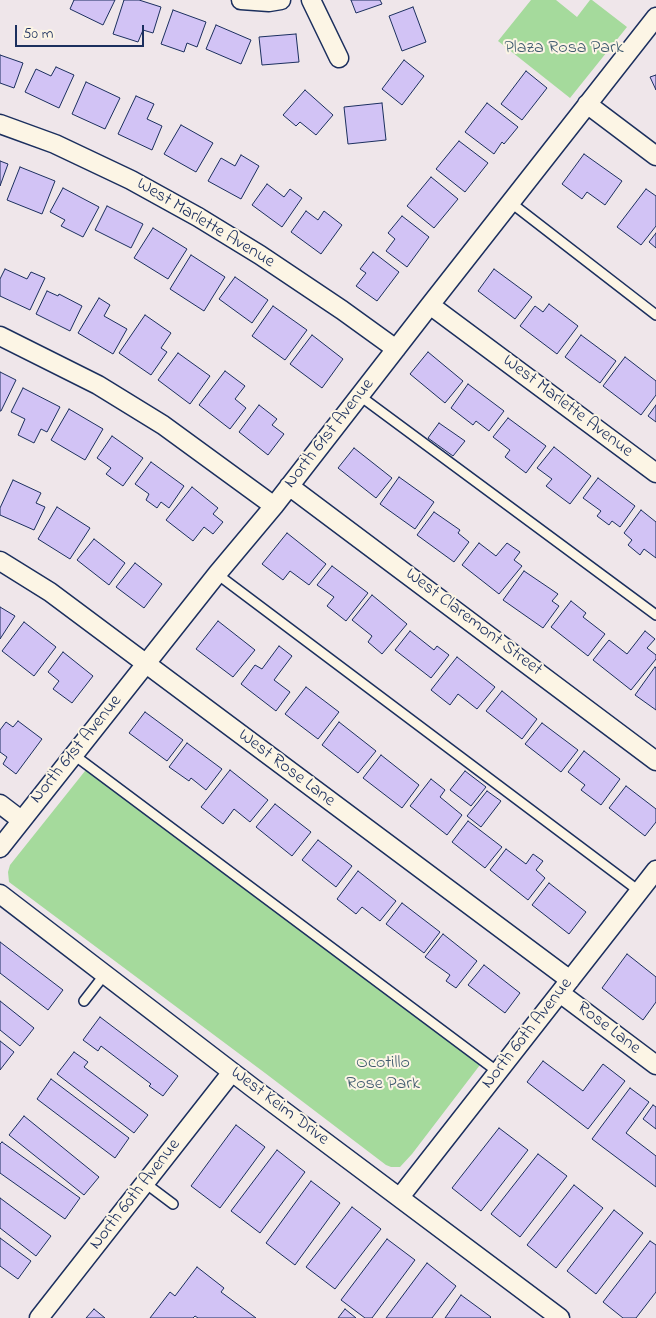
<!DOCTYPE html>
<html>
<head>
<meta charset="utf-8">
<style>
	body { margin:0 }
	#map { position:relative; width:656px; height:1318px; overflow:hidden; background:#efe6ea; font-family:"Indie Flower",sans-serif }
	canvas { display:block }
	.scale { position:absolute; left:15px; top:25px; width:129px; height:22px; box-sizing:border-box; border:2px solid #1b2f5e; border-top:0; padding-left:6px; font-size:15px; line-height:18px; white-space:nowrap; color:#1b2f5e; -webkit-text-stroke:4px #fcf5e5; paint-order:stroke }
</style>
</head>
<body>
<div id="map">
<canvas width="656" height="1318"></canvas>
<div class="scale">50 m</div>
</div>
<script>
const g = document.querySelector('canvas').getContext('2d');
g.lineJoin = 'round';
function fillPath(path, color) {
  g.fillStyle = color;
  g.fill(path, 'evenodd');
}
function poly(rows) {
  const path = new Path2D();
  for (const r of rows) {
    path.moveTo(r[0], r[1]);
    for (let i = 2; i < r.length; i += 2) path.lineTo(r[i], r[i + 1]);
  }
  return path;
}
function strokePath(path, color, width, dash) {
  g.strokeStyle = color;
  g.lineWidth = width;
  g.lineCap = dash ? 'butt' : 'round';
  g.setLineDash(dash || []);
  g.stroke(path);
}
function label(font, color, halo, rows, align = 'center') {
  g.font = font + ' "Indie Flower",sans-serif';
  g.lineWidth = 4;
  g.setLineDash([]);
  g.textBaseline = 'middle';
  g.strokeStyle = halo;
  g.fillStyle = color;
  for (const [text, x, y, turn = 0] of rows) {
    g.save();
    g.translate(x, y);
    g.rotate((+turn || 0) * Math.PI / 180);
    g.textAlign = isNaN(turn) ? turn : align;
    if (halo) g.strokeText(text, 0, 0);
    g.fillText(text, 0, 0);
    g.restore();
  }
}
const green = poly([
	[531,0,556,0,577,17,590,0,592,0,627,27,570,98,498,41],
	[89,766,483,1061,412,1154,400,1167,391,1167,386,1165,265,1073,9,882,8,872,10,865]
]);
const building = poly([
	[74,0,115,0,103,25,70,9,74,0],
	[124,0,139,0,161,7,153,33,143,30,138,42,113,34,124,0],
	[351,0,380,0,382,4,356,13,351,0],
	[413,7,426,42,402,51,389,16,413,7],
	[173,10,206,22,197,47,187,43,184,52,161,44,173,10],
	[216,25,251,40,241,64,206,49,216,25],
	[296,34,299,62,262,65,259,37,296,34],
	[0,55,23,63,14,88,0,83,0,55],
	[404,60,424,76,402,105,382,89,404,60],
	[56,67,74,75,59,108,25,92,36,69,51,76,56,67],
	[526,71,547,88,522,120,501,104,526,71],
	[656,75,656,90,650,77,656,75],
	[86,82,120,98,105,129,72,114,86,82],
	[305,90,333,115,316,135,300,122,296,126,283,115,305,90],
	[136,96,154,104,147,119,162,126,152,150,118,134,136,96],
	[382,103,386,140,348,144,344,107,382,103],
	[487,103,518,127,504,144,502,142,494,154,465,132,487,103],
	[181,125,213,143,196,172,164,154,181,125],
	[459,141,488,163,465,192,436,169,459,141],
	[584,154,622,181,605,205,587,192,582,199,562,184,584,154],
	[241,155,259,166,241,199,208,181,221,158,235,166,241,155],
	[0,161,8,164,0,186,0,161],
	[20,167,55,181,42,214,7,200,20,167],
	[431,177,458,199,434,228,407,206,431,177],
	[267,184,284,197,290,189,302,198,282,227,252,205,267,184],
	[63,188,99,207,83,237,61,226,65,220,50,212,63,188],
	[646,189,656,196,656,226,641,245,617,227,646,189],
	[107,206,143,224,131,248,95,230,107,206],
	[306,211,318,220,324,211,342,225,321,254,291,232,306,211],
	[402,216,429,237,407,267,386,251,395,239,388,233,402,216],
	[153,228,187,249,168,279,134,258,153,228],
	[656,233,656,248,649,242,656,233],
	[373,252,399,272,377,301,356,286,366,273,360,269,373,252],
	[191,255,225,277,204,311,170,289,191,255],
	[5,269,27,279,31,272,45,278,30,310,0,296,0,279,5,269],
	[494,269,532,297,515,319,478,291,494,269],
	[235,277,268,300,252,323,219,299,235,277],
	[47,291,58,296,59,294,82,306,70,331,36,314,47,291],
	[99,298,110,305,104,316,127,329,113,354,78,333,99,298],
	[549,304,578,326,557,354,520,326,535,306,543,312,549,304],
	[273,306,307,330,285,360,252,336,273,306],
	[145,315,171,333,161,348,167,352,151,375,119,353,145,315],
	[312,335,343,359,322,388,290,364,312,335],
	[581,335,616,361,600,383,565,357,581,335],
	[428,352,463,381,445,403,410,374,428,352],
	[178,353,210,376,190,404,158,380,178,353],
	[625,357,656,381,656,395,641,415,603,386,625,357],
	[225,371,245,386,235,399,246,408,230,429,199,405,225,371],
	[0,372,16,380,1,411,0,411,0,372],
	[468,384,504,411,489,431,476,421,473,425,451,408,468,384],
	[23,388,60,407,47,432,41,429,34,443,18,435,25,419,11,412,23,388],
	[259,405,277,419,272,425,284,434,268,455,239,432,259,405],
	[656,405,656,422,648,416,656,405],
	[69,409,103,429,85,460,51,440,69,409],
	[508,418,546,446,526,473,505,457,510,450,493,437,508,418],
	[439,423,465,441,453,456,428,438,439,423],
	[112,436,143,458,123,486,106,474,111,468,97,458,112,436],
	[554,447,591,476,570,504,546,486,552,479,537,468,554,447],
	[354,448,392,478,376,498,338,468,354,448],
	[151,462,184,486,169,508,161,502,157,508,146,500,149,494,135,484,151,462],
	[399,477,434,502,415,529,380,504,399,477],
	[598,478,635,506,620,527,612,521,609,525,597,516,601,511,583,498,598,478],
	[13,480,41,493,36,503,45,507,34,530,0,515,0,508,13,480],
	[192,487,218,508,213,514,223,522,213,534,204,527,193,541,166,520,192,487],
	[57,507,90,528,70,559,38,539,57,507],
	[641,510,656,522,656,558,644,549,640,555,628,545,632,540,624,533,641,510],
	[434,512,460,530,458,533,469,542,454,562,417,535,434,512],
	[287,533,326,564,309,585,290,571,283,580,262,564,287,533],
	[94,539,125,563,109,585,77,560,94,539],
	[479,543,496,556,507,543,520,552,514,560,522,566,499,594,462,565,479,543],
	[135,563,162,584,144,608,116,587,135,563],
	[332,566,368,593,346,621,327,606,334,597,317,585,332,566],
	[524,571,558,594,552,601,559,606,543,628,503,600,524,571],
	[372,595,407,624,382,654,368,642,372,636,352,620,372,595],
	[571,601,586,613,583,617,605,634,588,656,551,627,571,601],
	[0,607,15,616,0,639,0,607],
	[218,621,255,650,233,677,196,649,218,621],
	[24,622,56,647,34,676,2,651,24,622],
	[410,631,434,650,437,646,449,655,431,678,395,650,410,631],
	[645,631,655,639,647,648,656,655,656,659,631,690,593,660,609,640,627,654,645,631],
	[279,646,292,656,274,680,290,692,276,711,241,684,255,665,262,669,279,646],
	[63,652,93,676,72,703,53,689,59,681,48,672,63,652],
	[457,657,495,687,477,709,458,694,450,705,431,690,457,657],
	[655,667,656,668,656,710,635,695,655,667],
	[306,687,339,712,318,739,285,714,306,687],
	[502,691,537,719,522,739,486,711,502,691],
	[145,712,183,740,167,761,129,733,145,712],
	[18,721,42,739,16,774,3,764,7,757,0,752,0,730,6,722,13,727,18,721],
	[339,722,376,751,358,773,322,745,339,722],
	[542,723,578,750,561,772,525,744,542,723],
	[187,743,222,769,206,790,191,778,189,781,169,767,187,743],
	[584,751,620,779,601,805,581,790,585,785,568,772,584,751],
	[381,755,419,785,402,808,363,778,381,755],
	[230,770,268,800,250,822,234,809,223,824,201,807,230,770],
	[465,771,486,787,471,806,450,790,465,771],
	[431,779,445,790,440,797,462,815,447,835,410,806,431,779],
	[626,786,656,809,656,822,645,836,609,808,626,786],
	[487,791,501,801,481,827,467,816,487,791],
	[275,804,311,832,292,856,256,827,275,804],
	[468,821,502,847,485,868,452,842,468,821],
	[318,840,352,866,336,887,302,860,318,840],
	[506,849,526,864,533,854,543,861,536,870,545,878,528,900,490,870,506,849],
	[358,871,396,901,380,921,362,907,356,914,337,899,358,871],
	[549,883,586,912,569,934,532,905,549,883],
	[402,903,440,932,424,953,386,924,402,903],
	[443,934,477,961,456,988,446,981,450,975,425,957,443,934],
	[0,942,63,990,48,1010,0,973,0,942],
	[627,954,656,977,656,1002,643,1020,602,988,627,954],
	[484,965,520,993,505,1013,468,985,484,965],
	[0,1001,34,1028,20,1046,0,1030,0,1001],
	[100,1017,178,1076,163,1096,149,1086,151,1084,101,1046,98,1051,83,1040,100,1017],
	[0,1041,14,1052,0,1070,0,1041],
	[74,1052,88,1062,84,1067,148,1115,134,1133,57,1074,74,1052],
	[543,1061,583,1091,603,1064,625,1081,588,1129,527,1082,543,1061],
	[51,1079,129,1138,115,1158,37,1099,51,1079],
	[630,1088,649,1102,626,1133,656,1156,656,1187,592,1139,630,1088],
	[653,1105,656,1107,656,1129,643,1119,653,1105],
	[24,1116,99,1177,84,1195,9,1135,24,1116],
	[236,1125,265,1147,220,1208,191,1186,236,1125],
	[499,1128,528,1150,481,1211,452,1188,499,1128],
	[2,1142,80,1198,65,1219,0,1173,0,1144,2,1142],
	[277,1150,305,1172,260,1233,231,1211,277,1150],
	[538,1154,567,1176,520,1237,491,1214,538,1154],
	[311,1181,340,1203,295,1265,266,1243,311,1181],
	[574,1185,603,1208,556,1268,527,1245,574,1185],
	[0,1198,51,1236,36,1256,0,1228,0,1198],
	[352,1207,381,1229,335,1289,306,1267,352,1207],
	[614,1210,643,1233,596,1294,567,1271,614,1210],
	[0,1238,31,1261,18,1279,0,1266,0,1238],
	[387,1239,415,1260,372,1318,365,1318,341,1300,387,1239],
	[650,1241,656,1245,656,1292,636,1318,623,1318,603,1302,650,1241],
	[427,1263,456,1286,432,1318,386,1318,427,1263],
	[197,1267,224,1288,221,1292,256,1318,198,1318,195,1316,193,1318,150,1318,170,1292,175,1296,197,1267],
	[461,1295,491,1317,490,1318,445,1318,461,1295],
	[94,1309,105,1318,86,1318,94,1309],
	[345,1309,356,1318,338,1318,345,1309]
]);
const service = poly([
	[510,202,656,315],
	[360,396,656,615],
	[217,574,639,891],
	[74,755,498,1072],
	[84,1001,105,974],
	[145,1183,173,1204]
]);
const minor = poly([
	[241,0,269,2,281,0],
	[311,0,339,58],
	[587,104,656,156],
	[0,124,55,144,131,180,198,217,260,255,342,310,396,349],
	[430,305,656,473],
	[0,336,98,385,163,425,274,506],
	[289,486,656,761],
	[0,561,50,592,570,980],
	[0,804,21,820],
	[0,848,217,574,274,506,430,305,656,17],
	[0,894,253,1088,560,1318],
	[560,993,656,1065],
	[400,1197,656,870],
	[39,1318,232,1072]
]);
const parkNames = [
	["Plaza Rosa Park",564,49],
	["Ocotillo",383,1064],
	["Rose Park",383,1085]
];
const streetNames = [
	["West Marlette Avenue",205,224,31],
	["West Marlette Avenue",567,407,37],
	["North 61st Avenue",330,434,-52],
	["West Claremont Street",473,623,37],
	["North 61st Avenue",77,750,-51],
	["West Rose Lane",286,769,37],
	["Rose Lane",608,1029,37],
	["North 60th Avenue",528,1034,-52],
	["West Keim Drive",279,1107,37],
	["North 60th Avenue",136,1195,-52]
];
fillPath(green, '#a5da9c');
fillPath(building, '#d2c3f5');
strokePath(building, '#1b2f5e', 1);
strokePath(service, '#1b2f5e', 12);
strokePath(minor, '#1b2f5e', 21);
strokePath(service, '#fcf5e5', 9);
strokePath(minor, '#fcf5e5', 18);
label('18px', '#3e5a6e', '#fcf5e5', parkNames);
label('18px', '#1b2f5e', '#fcf5e5', streetNames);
</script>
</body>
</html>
